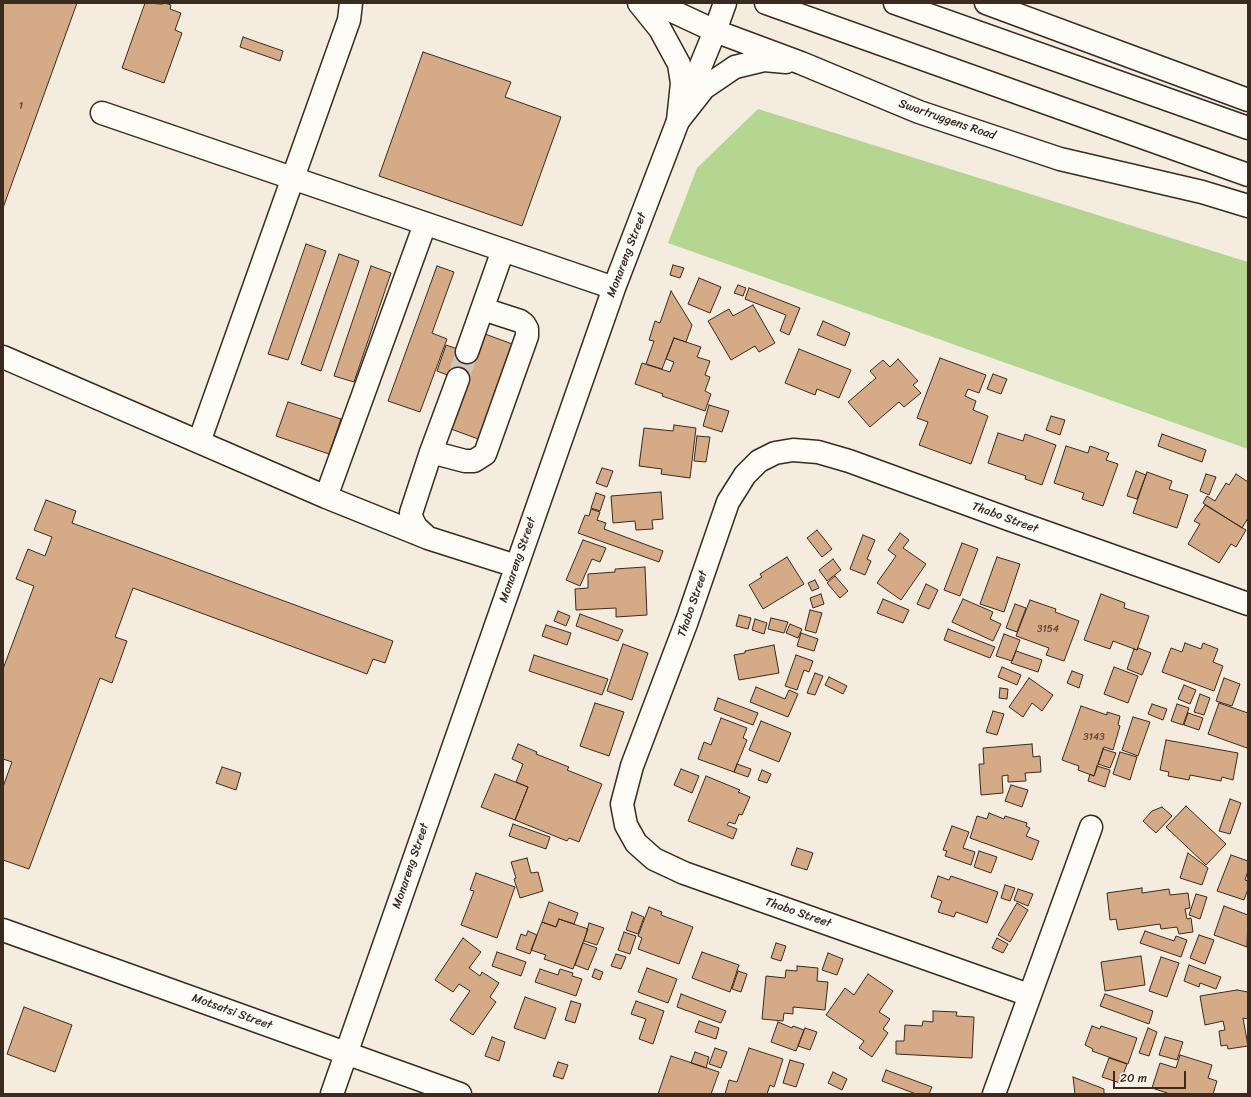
<!DOCTYPE html>
<html>
<head>
<meta charset="utf-8">
<style>
	body { margin:0 }
	#map { position:relative; width:1251px; height:1097px; overflow:hidden; background:#f5ece0; font-family:Sriracha,sans-serif }
	canvas { display:block }
	.frame { position:absolute; inset:0; border:4px solid #3b2a1e; pointer-events:none }
	.scale { position:absolute; left:1113px; top:1071px; width:73px; height:18px; box-sizing:border-box; border:2px solid #3b2a1e; border-top:0; padding-left:5px; font-size:12px; line-height:14px; white-space:nowrap; color:#3b2a1e; -webkit-text-stroke:3px #fdfcf7; paint-order:stroke }
</style>
</head>
<body>
<div id="map">
<canvas width="1251" height="1097"></canvas>
<div class="frame"></div>
<div class="scale">20 m</div>
</div>
<script>
const g = document.querySelector('canvas').getContext('2d');
g.lineJoin = 'round';
function fillPath(path, color) {
  g.fillStyle = color;
  g.fill(path, 'evenodd');
}
function poly(rows) {
  const path = new Path2D();
  for (const r of rows) {
    path.moveTo(r[0], r[1]);
    for (let i = 2; i < r.length; i += 2) path.lineTo(r[i], r[i + 1]);
  }
  return path;
}
function strokePath(path, color, width, dash) {
  g.strokeStyle = color;
  g.lineWidth = width;
  g.lineCap = dash ? 'butt' : 'round';
  g.setLineDash(dash || []);
  g.stroke(path);
}
function label(font, color, halo, rows, align = 'center') {
  g.font = font + ' Sriracha,sans-serif';
  g.lineWidth = 3;
  g.setLineDash([]);
  g.textBaseline = 'middle';
  g.strokeStyle = halo;
  g.fillStyle = color;
  for (const [text, x, y, turn = 0] of rows) {
    g.save();
    g.translate(x, y);
    g.rotate((+turn || 0) * Math.PI / 180);
    g.textAlign = isNaN(turn) ? turn : align;
    if (halo) g.strokeText(text, 0, 0);
    g.fillText(text, 0, 0);
    g.restore();
  }
}
const green = poly([
	[758,109,1248,262,1248,449,668,243,697,168]
]);
const building = poly([
	[3,3,77,3,3,208,3,3],
	[145,3,162,4,165,3,171,5,170,9,181,13,175,30,182,33,164,83,122,68,145,3],
	[243,37,283,51,280,61,240,47,243,37],
	[423,52,511,82,505,97,561,117,522,226,379,176,423,52],
	[306,244,326,251,288,360,268,354,306,244],
	[339,254,359,261,321,371,301,364,339,254],
	[673,265,684,268,680,278,670,275,673,265],
	[371,266,391,273,354,382,334,376,371,266],
	[437,266,454,272,432,333,447,339,420,412,388,401,437,266],
	[699,278,721,287,710,313,688,304,699,278],
	[738,285,746,288,743,296,734,293,738,285],
	[749,288,800,308,789,335,780,331,786,315,745,299,749,288],
	[671,291,692,325,686,342,674,338,662,369,646,364,654,341,649,340,655,321,660,323,671,291],
	[753,305,775,343,759,352,755,346,731,360,708,321,729,309,733,316,753,305],
	[823,321,850,333,845,346,817,335,823,321],
	[485,334,515,345,481,440,451,429,468,383,437,371,446,345,478,356,485,334],
	[674,338,701,347,697,357,710,361,705,375,710,377,705,391,711,394,705,411,662,396,663,394,635,384,642,363,670,372,674,362,666,359,674,338],
	[799,349,851,370,839,398,817,389,815,395,785,383,799,349],
	[940,358,986,375,979,393,968,389,965,396,976,401,973,410,988,416,971,464,919,445,928,422,917,418,940,358],
	[898,359,918,381,913,385,921,393,904,407,899,402,870,427,848,402,876,378,870,371,883,360,890,367,898,359],
	[993,374,1007,379,1001,394,987,389,993,374],
	[288,402,341,419,329,454,276,436,288,402],
	[709,405,729,411,722,432,703,426,709,405],
	[1051,416,1065,420,1060,435,1046,430,1051,416],
	[674,425,696,428,690,478,661,474,662,469,639,466,644,428,673,431,674,425],
	[998,433,1023,441,1025,434,1056,445,1042,485,1025,479,1026,476,988,463,998,433],
	[1162,434,1206,450,1202,462,1158,446,1162,434],
	[697,436,710,437,706,462,694,461,697,436],
	[1066,446,1088,453,1090,446,1109,453,1106,460,1118,464,1103,506,1082,499,1084,493,1054,483,1066,446],
	[602,468,613,471,607,487,596,483,602,468],
	[1136,471,1146,475,1137,499,1127,496,1136,471],
	[1147,472,1172,481,1169,489,1188,495,1177,528,1133,513,1147,472],
	[1206,474,1216,477,1209,495,1200,491,1206,474],
	[1236,474,1248,482,1248,518,1242,528,1203,503,1207,496,1215,501,1226,483,1229,485,1236,474],
	[661,492,663,519,652,520,653,529,636,530,635,521,613,523,611,496,661,492],
	[596,493,605,496,600,511,591,508,596,493],
	[46,500,76,511,72,523,393,641,385,663,373,659,367,674,133,588,115,637,127,641,112,683,100,678,29,869,3,860,3,787,12,762,3,759,3,669,34,586,16,579,28,549,45,556,52,537,34,530,46,500],
	[1205,505,1246,530,1236,547,1231,544,1219,563,1188,544,1200,524,1194,521,1205,505],
	[591,509,600,512,597,520,606,523,604,529,663,551,659,562,578,533,585,515,589,516,591,509],
	[817,530,832,549,822,557,807,538,817,530],
	[900,533,909,540,903,548,926,564,901,600,877,583,896,556,888,550,900,533],
	[863,535,875,540,867,559,871,561,865,575,850,569,863,535],
	[583,540,606,548,600,562,592,559,580,586,566,580,583,540],
	[962,543,978,549,960,596,944,590,962,543],
	[787,557,804,584,763,609,749,585,762,577,760,574,787,557],
	[997,557,1020,564,1004,612,980,604,997,557],
	[833,559,841,570,827,581,819,570,833,559],
	[645,567,647,615,616,617,616,608,576,610,575,589,588,588,588,574,615,572,615,569,645,567],
	[835,576,848,591,840,598,827,583,835,576],
	[815,580,819,588,812,591,808,583,815,580],
	[926,584,938,590,929,609,917,604,926,584],
	[821,594,824,604,813,608,810,598,821,594],
	[1101,594,1125,603,1124,608,1149,616,1137,650,1113,641,1110,649,1084,640,1101,594],
	[883,599,909,610,903,623,877,613,883,599],
	[963,599,993,612,990,619,1001,624,993,641,952,622,963,599],
	[1030,600,1056,609,1055,612,1079,621,1064,661,1046,655,1049,648,1016,636,1030,600],
	[1015,604,1026,608,1017,632,1006,628,1015,604],
	[810,610,822,613,816,633,805,630,810,610],
	[558,611,570,616,566,626,554,621,558,611],
	[580,614,623,630,618,641,576,626,580,614],
	[739,615,751,618,748,629,736,626,739,615],
	[771,618,788,622,784,633,768,629,771,618],
	[755,619,767,623,764,634,752,630,755,619],
	[790,624,802,629,798,638,786,633,790,624],
	[546,625,571,633,567,645,542,636,546,625],
	[948,629,995,647,990,658,944,640,948,629],
	[801,633,818,639,814,651,797,646,801,633],
	[1004,634,1020,640,1012,661,996,656,1004,634],
	[1185,643,1201,649,1203,643,1218,649,1213,662,1223,666,1214,691,1162,672,1171,648,1182,652,1185,643],
	[623,644,648,653,632,700,607,691,623,644],
	[774,645,779,673,739,680,734,655,745,653,745,651,774,645],
	[1138,648,1151,653,1142,675,1127,669,1134,649,1137,650,1138,648],
	[1016,651,1042,660,1038,672,1011,663,1016,651],
	[534,655,608,679,602,695,529,671,534,655],
	[796,655,813,661,809,672,804,670,797,690,785,686,796,655],
	[1002,667,1021,675,1017,685,998,677,1002,667],
	[1114,667,1138,676,1128,703,1104,694,1114,667],
	[1072,671,1083,675,1079,688,1067,683,1072,671],
	[815,673,823,676,815,695,807,693,815,673],
	[829,677,847,686,843,694,825,685,829,677],
	[1029,678,1053,695,1042,711,1032,703,1023,717,1009,707,1029,678],
	[1224,678,1240,684,1232,706,1216,701,1224,678],
	[1184,685,1196,690,1190,704,1178,699,1184,685],
	[756,687,785,699,789,690,798,694,788,717,750,702,756,687],
	[1000,688,1008,689,1007,699,999,698,1000,688],
	[1200,694,1210,698,1204,715,1194,712,1200,694],
	[718,698,758,713,753,725,714,710,718,698],
	[595,703,624,712,609,756,580,746,595,703],
	[1219,703,1248,713,1248,745,1247,748,1208,734,1219,703],
	[1152,704,1167,709,1163,720,1148,714,1152,704],
	[1177,704,1189,708,1183,725,1171,721,1177,704],
	[1081,706,1107,715,1107,712,1120,716,1118,725,1120,726,1113,750,1104,747,1094,776,1078,770,1079,766,1062,760,1081,706],
	[993,711,1004,714,997,735,986,732,993,711],
	[1188,713,1203,718,1199,730,1184,725,1188,713],
	[1133,717,1150,722,1138,756,1122,750,1133,717],
	[721,718,747,728,743,738,747,740,734,772,698,759,704,742,711,745,721,718],
	[761,721,791,733,779,762,749,750,761,721],
	[1166,740,1238,753,1233,780,1222,777,1221,781,1190,775,1189,780,1168,776,1169,772,1160,770,1166,740],
	[518,744,537,752,536,754,569,767,567,770,602,784,579,842,569,838,567,841,515,820,528,787,516,782,523,764,512,759,518,744],
	[1032,744,1033,757,1040,756,1041,772,1025,773,1026,781,1008,782,1008,775,1002,776,1003,793,981,795,979,764,984,764,983,748,1032,744],
	[1103,749,1116,753,1110,768,1098,764,1103,749],
	[1120,752,1137,757,1130,780,1113,774,1120,752],
	[737,764,751,769,748,777,734,772,737,764],
	[1097,766,1110,770,1105,787,1088,781,1090,774,1094,776,1097,766],
	[222,767,241,773,236,790,216,783,222,767],
	[681,769,699,776,692,793,674,785,681,769],
	[762,770,771,774,767,783,758,780,762,770],
	[495,774,528,787,515,820,481,807,495,774],
	[706,776,740,790,738,792,750,797,742,815,739,814,735,824,729,822,727,825,737,829,733,839,688,821,706,776],
	[1011,785,1028,790,1022,807,1005,801,1011,785],
	[1230,799,1241,803,1230,834,1219,831,1230,799],
	[1186,806,1226,844,1206,865,1166,827,1186,806],
	[1162,807,1172,816,1156,833,1143,821,1152,811,1162,807],
	[989,813,1004,819,1005,816,1027,823,1026,826,1030,828,1026,836,1039,841,1032,860,970,838,977,816,987,819,989,813],
	[513,824,550,837,546,849,509,836,513,824],
	[952,826,969,832,963,848,975,852,971,865,945,856,947,851,943,850,952,826],
	[797,848,813,853,807,870,791,865,797,848],
	[979,851,997,857,991,873,974,867,979,851],
	[1188,853,1208,868,1202,885,1180,878,1188,853],
	[1231,855,1248,861,1248,871,1245,880,1248,881,1248,889,1244,900,1217,891,1231,855],
	[527,858,531,873,538,872,543,891,520,898,514,879,516,878,511,862,527,858],
	[476,873,515,887,497,938,461,925,474,891,470,890,476,873],
	[938,876,949,880,951,876,998,892,987,923,956,912,954,917,938,912,942,901,931,897,938,876],
	[1005,885,1015,888,1010,901,1001,898,1005,885],
	[1142,888,1142,893,1169,889,1170,895,1188,893,1190,908,1185,909,1187,919,1191,918,1193,932,1179,934,1177,927,1161,929,1160,924,1118,930,1116,919,1110,920,1107,893,1142,888],
	[1018,889,1033,894,1028,906,1014,900,1018,889],
	[1196,894,1207,897,1200,919,1189,915,1196,894],
	[549,902,578,913,574,924,559,919,556,927,542,922,549,902],
	[1017,903,1028,910,1010,942,998,935,1017,903],
	[1224,906,1248,915,1247,947,1214,935,1224,906],
	[649,907,662,912,661,915,693,927,679,964,638,949,642,938,638,936,649,907],
	[632,912,644,917,638,934,626,930,632,912],
	[559,919,588,929,573,969,544,959,546,955,531,950,542,922,556,927,559,919],
	[589,923,604,928,597,945,584,941,589,923],
	[528,931,537,935,530,954,516,949,521,934,526,936,528,931],
	[1145,931,1174,941,1176,936,1187,940,1181,957,1140,943,1145,931],
	[624,932,636,936,630,954,618,950,624,932],
	[1199,935,1214,940,1205,964,1190,958,1199,935],
	[463,938,481,952,469,968,480,976,482,972,499,983,490,997,496,1002,473,1035,450,1020,470,991,459,984,453,992,435,980,463,938],
	[997,938,1008,944,1003,953,992,948,997,938],
	[583,943,597,948,588,970,575,965,583,943],
	[776,943,786,946,781,961,771,958,776,943],
	[497,952,526,962,521,976,492,966,497,952],
	[702,952,739,965,730,992,692,978,702,952],
	[828,953,843,959,837,975,822,970,828,953],
	[616,954,626,957,621,969,611,966,616,954],
	[1141,956,1145,985,1105,991,1101,962,1141,956],
	[1161,957,1179,963,1167,997,1149,991,1161,957],
	[1189,965,1221,977,1216,989,1200,983,1199,987,1184,981,1189,965],
	[797,966,818,968,817,981,828,982,825,1010,793,1007,793,1014,784,1013,783,1021,762,1019,766,976,785,978,786,970,797,971,797,966],
	[647,968,677,979,668,1003,638,992,647,968],
	[540,969,558,975,560,969,573,973,572,976,582,979,576,996,535,982,540,969],
	[595,969,603,972,600,980,592,977,595,969],
	[738,971,747,974,741,992,732,989,738,971],
	[868,974,893,991,879,1012,890,1019,883,1029,888,1033,872,1057,859,1048,864,1041,826,1015,845,988,854,995,868,974],
	[1237,990,1248,992,1248,1019,1243,1018,1248,1046,1228,1049,1227,1045,1221,1046,1219,1031,1225,1030,1223,1021,1205,1025,1200,996,1237,990],
	[681,994,726,1011,721,1023,677,1007,681,994],
	[1105,994,1153,1011,1149,1024,1100,1006,1105,994],
	[525,997,556,1008,545,1039,514,1028,525,997],
	[571,1001,581,1004,575,1023,565,1020,571,1001],
	[636,1001,664,1011,653,1044,639,1039,646,1019,631,1014,636,1001],
	[24,1007,72,1025,55,1072,7,1054,24,1007],
	[933,1011,957,1012,956,1016,974,1017,972,1058,896,1054,896,1041,904,1041,905,1025,922,1026,923,1021,933,1022,933,1011],
	[699,1021,719,1028,716,1039,695,1032,699,1021],
	[778,1022,792,1028,793,1026,804,1030,796,1051,771,1042,778,1022],
	[1092,1026,1100,1029,1101,1026,1137,1038,1128,1064,1092,1051,1093,1049,1085,1045,1092,1026],
	[805,1028,817,1032,810,1050,798,1046,805,1028],
	[1148,1028,1157,1032,1149,1056,1139,1053,1148,1028],
	[492,1037,505,1042,499,1061,485,1056,492,1037],
	[1165,1037,1183,1042,1177,1060,1159,1055,1165,1037],
	[715,1048,727,1052,721,1068,709,1064,715,1048],
	[749,1048,783,1059,774,1087,770,1085,767,1094,725,1094,729,1080,737,1082,749,1048],
	[695,1052,709,1057,706,1068,691,1063,695,1052],
	[1180,1055,1212,1065,1208,1078,1217,1081,1213,1094,1170,1094,1152,1088,1160,1063,1176,1068,1180,1055],
	[671,1056,719,1072,711,1094,658,1094,671,1056],
	[1109,1058,1127,1064,1120,1083,1102,1077,1109,1058],
	[790,1060,804,1064,796,1087,783,1083,790,1060],
	[558,1062,568,1065,563,1079,553,1076,558,1062],
	[886,1070,932,1087,929,1094,916,1094,882,1081,886,1070],
	[833,1072,847,1079,842,1090,828,1083,833,1072],
	[1073,1077,1104,1089,1104,1094,1075,1094,1073,1077]
]);
const minorTunnel = poly([
	[458,379,467,352]
]);
const minor = poly([
	[766,3,1248,175],
	[895,3,1248,128],
	[102,113,614,288],
	[467,352,503,250],
	[3,357,326,497,428,538],
	[458,379,431,452,411,513,412,519,416,527,428,538,516,566],
	[199,442,349,20,351,3],
	[431,452,465,461,474,461,485,454,527,336,527,329,524,324,520,321,483,309],
	[326,497,425,224],
	[3,930,460,1094],
	[1029,995,684,873,654,859,636,843,626,825,622,804,632,766,687,621,728,502,745,475,759,461,775,453,793,450,818,452,849,461,1011,520,1248,604],
	[332,1094,614,288,678,121,715,31,725,3],
	[994,1094,1091,827]
]);
const major = poly([
	[639,3,660,29,679,64,682,83,678,121],
	[655,3,715,31,801,63,919,112,1060,159,1202,192,1248,206],
	[986,3,1248,100],
	[678,121,704,88,735,67,764,60,786,62]
]);
const numberNames = [
	["1",21,106],
	["3154",1048,629],
	["3143",1094,737]
];
const streetNames = [
	["Swartruggens Road",947,120,19],
	["Monareng Street",627,255,-69],
	["Thabo Street",1005,518,20],
	["Monareng Street",518,560,-71],
	["Thabo Street",693,604,-71],
	["Monareng Street",411,866,-71],
	["Thabo Street",798,913,19],
	["Motsatsi Street",232,1012,20]
];
fillPath(green, '#b4d690');
fillPath(building, '#d5aa86');
strokePath(building, '#3b2a1e', 1);
strokePath(minorTunnel, '#d0c5b9', 22, [22, 11]);
strokePath(minor, '#3b2a1e', 25);
strokePath(major, '#3b2a1e', 25);
strokePath(minor, '#fdfcf7', 22);
strokePath(major, '#fdfcf7', 22);
label('10px', '#624a38', null, numberNames);
label('12px', '#3b2a1e', '#fdfcf7', streetNames);
</script>
</body>
</html>
